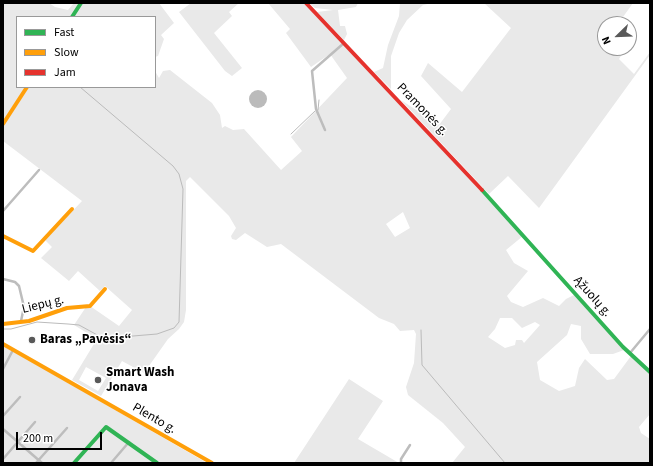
<!DOCTYPE html>
<html>
<head>
<meta charset="utf-8">
<style>
	body { margin:0 }
	#map { position:relative; width:653px; height:466px; overflow:hidden; background:#fff; font-family:"Source Sans 3",sans-serif }
	canvas { display:block }
	.frame { position:absolute; inset:0; border:4px solid #000; pointer-events:none }
	.legend { position:absolute; left:16px; top:16px; width:140px; height:72px; box-sizing:border-box; background:#fff; border:1px solid #999; margin:0; padding:5px 7px; list-style:none; font-size:12px; color:#000 }
	.legend li { display:flex; align-items:center; gap:8px; height:20px }
	.legend b { width:20px; border:1px solid #999 }
	.north { position:absolute; left:597px; top:16px; width:40px; height:40px; box-sizing:border-box; background:#fff; border:1px solid #999; border-radius:50%; rotate:247deg; font-size:11px; font-weight:700; line-height:16px; text-align:center; color:#000 }
	.north::after { content:''; display:block; margin:auto; width:14px; height:18px; background:#595959; clip-path:polygon(50% 0,100% 100%,50% 72%,0 100%) }
	.scale { position:absolute; left:16px; top:432px; width:86px; height:18px; box-sizing:border-box; border:2px solid #000; border-top:0; padding-left:5px; font-size:12px; line-height:14px; white-space:nowrap; color:#000; -webkit-text-stroke:3px #fff; paint-order:stroke }
</style>
</head>
<body>
<div id="map">
<canvas width="653" height="466"></canvas>
<div class="frame"></div>
<ul class="legend">
<li><b style="height:5px;background:#30b455"></b>Fast</li>
<li><b style="height:5px;background:#ff9f0a"></b>Slow</li>
<li><b style="height:5px;background:#e5322d"></b>Jam</li>
</ul>
<div class="north">N</div>
<div class="scale">200 m</div>
</div>
<script>
const g = document.querySelector('canvas').getContext('2d');
g.lineJoin = 'round';
function fillPath(path, color) {
  g.fillStyle = color;
  g.fill(path, 'evenodd');
}
function poly(rows) {
  const path = new Path2D();
  for (const r of rows) {
    if (r.length === 3) {
      path.moveTo(r[0] + r[2], r[1]);
      path.arc(r[0], r[1], r[2], 0, 2 * Math.PI);
      continue;
    }
    path.moveTo(r[0], r[1]);
    for (let i = 2; i < r.length; i += 2) path.lineTo(r[i], r[i + 1]);
  }
  return path;
}
function strokePath(path, color, width, dash) {
  g.strokeStyle = color;
  g.lineWidth = width;
  g.lineCap = dash ? 'butt' : 'round';
  g.setLineDash(dash || []);
  g.stroke(path);
}
function label(font, color, halo, rows, align = 'center') {
  g.font = font + ' "Source Sans 3",sans-serif';
  g.lineWidth = 3;
  g.setLineDash([]);
  g.textBaseline = 'middle';
  g.strokeStyle = halo;
  g.fillStyle = color;
  for (const [text, x, y, turn = 0] of rows) {
    g.save();
    g.translate(x, y);
    g.rotate((+turn || 0) * Math.PI / 180);
    g.textAlign = isNaN(turn) ? turn : align;
    if (halo) g.strokeText(text, 0, 0);
    g.fillText(text, 0, 0);
    g.restore();
  }
}
const green = poly([
	[3,3,49,3,55,7,68,10,74,3,159,3,174,23,161,35,164,39,158,56,155,57,155,17,17,17,17,87,25,87,3,121],
	[191,3,239,3,229,12,232,16,214,33,242,68,232,76,225,71,179,12],
	[268,3,304,3,523,236,506,250,514,263,528,271,507,296,511,302,523,307,543,298,559,306,566,299,574,295,624,350,613,354,590,354,581,339,581,326,571,324,567,335,537,362,540,380,559,391,575,386,579,368,585,359,607,380,614,379,631,356,650,374,650,414,639,427,641,433,650,439,650,463,452,463,465,447,443,423,408,395,406,387,414,363,416,334,414,330,400,331,394,324,379,318,281,244,267,247,245,233,236,240,232,239,231,236,236,228,229,216,190,177,186,181,186,310,184,322,179,329,168,339,144,373,122,361,101,396,72,380,97,339,74,325,86,307,90,306,119,326,132,310,105,286,100,291,78,271,69,281,41,258,52,247,45,240,82,201,3,141,3,127,29,87,155,87,155,71,159,78,163,71,170,70,212,103,220,115,222,128,225,126,233,130,244,129,281,170,302,151,291,137,347,78,330,54,311,67,286,33,290,29],
	[403,212,410,228,395,237,386,224],
	[500,318,512,318,522,328,535,322,540,325,524,343,522,340,516,340,515,345,505,348,488,337,495,329],
	[86,367,106,378,98,391,79,380],
	[309,3,358,3,356,7,338,10,340,26,345,26,347,34,344,40,317,12,333,10,315,8],
	[400,3,432,3,423,5,407,20,399,33,391,56,391,89,374,72,383,68,388,45,399,16],
	[484,3,633,3,618,24,605,24,605,48,626,48,619,59,634,74,650,52,650,55,539,208,508,176,489,194,401,100,439,125,451,109,421,76,428,63,462,92,511,28],
	[3,346,58,377,207,463,3,463],
	[349,379,383,401,358,439,399,463,294,463]
]);
const water = poly([
	[258,99,9]
]);
const stream = poly([
	[318,110,319,100],
	[291,134,315,111],
	[3,329,11,329,37,322,68,324,79,325,101,337,109,338,157,334,174,328,179,322,183,189,179,174,173,166,80,87],
	[421,330,422,365,505,463]
]);
const street = poly([
	[325,130,316,109,312,71,344,43],
	[3,211,39,170],
	[3,279,15,282,19,286,24,307,21,321],
	[630,353,650,329],
	[3,369,13,350],
	[3,416,20,397],
	[3,429,42,463],
	[3,459,35,422],
	[36,463,67,428],
	[111,463,129,442],
	[401,463,401,459,410,445]
]);
const fast = poly([
	[72,17,81,3],
	[482,190,623,347,650,372],
	[74,463,106,427,157,463]
]);
const slow = poly([
	[3,124,27,87],
	[3,236,33,251,72,209],
	[3,324,29,321,67,308,90,306,105,289],
	[3,344,212,463]
]);
const jam = poly([
	[306,3,482,190]
]);
const markers = [
	[32,340,4,"#595959"],
	[98,380,4,"#595959"]
];
const streetNames = [
	["Pramonės g.",422,110,46],
	["Ąžuolų g.",592,297,48],
	["Liepų g.",43,305,-14],
	["Plento g.",154,419,30]
];
const poiNames = [
	["Baras „Pavėsis“",40,340],
	["Smart Wash",106,373],
	["Jonava",106,388]
];
fillPath(green, '#e9e9e9');
fillPath(water, '#bbb');
strokePath(stream, '#bbb', 1);
strokePath(street, '#bdbdbd', 2.5);
strokePath(fast, '#30b455', 4);
strokePath(slow, '#ff9f0a', 4);
strokePath(jam, '#e5322d', 4);
for (const [x, y, r, color] of markers) {
  const dot = new Path2D();
  dot.arc(x, y, r, 0, 2 * Math.PI);
  g.fillStyle = color;
  g.fill(dot);
  strokePath(dot, '#fff', 1.5);
}
label('13px', '#000', '#fff', streetNames);
label('bold 13px', '#000', '#fff', poiNames, 'left');
</script>
</body>
</html>
